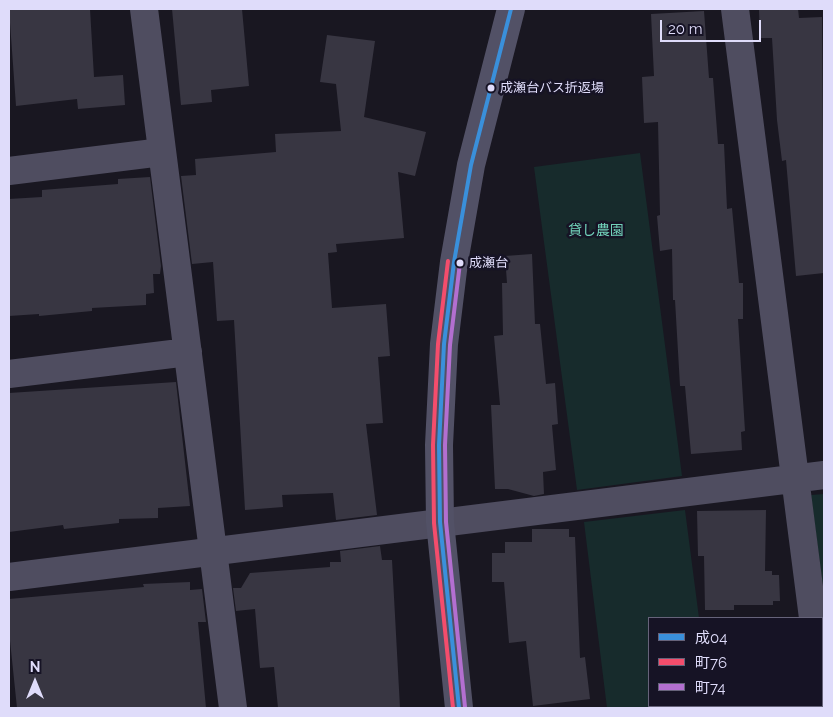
<!DOCTYPE html>
<html>
<head>
<meta charset="utf-8">
<style>
	body { margin:0 }
	#map { position:relative; width:833px; height:717px; overflow:hidden; background:#191721; font-family:Raleway,"Noto Sans JP",sans-serif }
	canvas { display:block }
	.frame { position:absolute; inset:0; border:10px solid #dfdcfa; pointer-events:none }
	.legend { position:absolute; left:648px; top:617px; width:175px; height:90px; box-sizing:border-box; background:#161325; border:1px solid #66637a; margin:0; padding:6px 9px; list-style:none; font-size:15px; color:#dfdcfa }
	.legend li { display:flex; align-items:center; gap:10px; height:25px }
	.legend b { width:25px; border:1px solid #66637a }
	.north { position:absolute; left:10px; top:657px; width:50px; height:50px; -webkit-text-stroke:4px #161325; paint-order:stroke; rotate:0deg; font-size:14px; font-weight:700; line-height:20px; text-align:center; color:#dfdcfa }
	.north::after { content:''; display:block; margin:auto; width:18px; height:22px; background:#dfdcfa; clip-path:polygon(50% 0,100% 100%,50% 72%,0 100%) }
	.scale { position:absolute; left:660px; top:20px; width:101px; height:22px; box-sizing:border-box; border:2px solid #dfdcfa; border-top:0; padding-left:6px; font-size:15px; line-height:18px; white-space:nowrap; color:#dfdcfa; -webkit-text-stroke:4px #161325; paint-order:stroke }
</style>
</head>
<body>
<div id="map">
<canvas width="833" height="717"></canvas>
<div class="frame"></div>
<ul class="legend">
<li><b style="height:6px;background:#3a90db"></b>成04</li>
<li><b style="height:6px;background:#f44d6c"></b>町76</li>
<li><b style="height:6px;background:#b36fd0"></b>町74</li>
</ul>
<div class="north">N</div>
<div class="scale">20 m</div>
</div>
<script>
const g = document.querySelector('canvas').getContext('2d');
g.lineJoin = 'round';
function fillPath(path, color) {
  g.fillStyle = color;
  g.fill(path, 'evenodd');
}
function poly(rows) {
  const path = new Path2D();
  for (const r of rows) {
    path.moveTo(r[0], r[1]);
    for (let i = 2; i < r.length; i += 2) path.lineTo(r[i], r[i + 1]);
  }
  return path;
}
function strokePath(path, color, width, dash) {
  g.strokeStyle = color;
  g.lineWidth = width;
  g.lineCap = dash ? 'butt' : 'round';
  g.setLineDash(dash || []);
  g.stroke(path);
}
function label(font, color, halo, rows, align = 'center') {
  g.font = font + ' Raleway,"Noto Sans JP",sans-serif';
  g.lineWidth = 5;
  g.setLineDash([]);
  g.textBaseline = 'middle';
  g.strokeStyle = halo;
  g.fillStyle = color;
  for (const [text, x, y, turn = 0] of rows) {
    g.save();
    g.translate(x, y);
    g.rotate((+turn || 0) * Math.PI / 180);
    g.textAlign = isNaN(turn) ? turn : align;
    if (halo) g.strokeText(text, 0, 0);
    g.fillText(text, 0, 0);
    g.restore();
  }
}
const green = poly([
	[640,153,682,476,577,490,534,167],
	[824,494,824,596,811,495],
	[685,510,699,618,649,618,649,706,710,706,710,708,607,708,584,522]
]);
const building = poly([
	[9,9,90,9,94,77,123,75,125,105,78,109,77,99,16,106],
	[172,9,242,9,249,86,211,90,212,102,181,105],
	[798,9,799,18,822,17,824,273,796,276,786,160,782,161,777,120,772,38,760,38,759,10],
	[704,11,709,78,713,78,718,144,724,144,727,209,732,208,739,283,743,283,743,319,738,319,745,431,741,432,742,450,691,454,685,386,680,386,675,300,673,300,672,249,660,251,657,216,660,215,658,122,644,123,642,77,654,76,651,14],
	[327,35,375,41,364,117,426,132,415,176,398,172,404,238,336,244,337,252,328,253,332,308,386,304,390,356,378,357,383,423,366,424,377,515,336,520,333,493,282,495,283,507,245,510,234,320,217,321,213,262,192,264,181,176,196,175,195,159,276,152,275,134,341,131,336,84,320,82],
	[150,177,161,266,160,274,153,274,154,293,146,294,146,305,92,308,92,311,39,316,39,314,9,316,9,199,42,197,42,190,118,184,118,179],
	[532,254,535,324,540,324,546,384,555,383,558,424,552,425,556,470,543,472,544,494,534,496,508,489,495,489,491,405,500,405,494,336,503,335,502,283,507,283,505,256],
	[176,382,190,506,158,508,158,518,119,519,119,523,64,529,63,525,9,532,9,393],
	[766,510,765,571,772,571,772,575,779,575,780,601,773,601,773,605,734,605,734,610,705,610,704,556,698,556,697,511],
	[532,529,569,529,569,537,575,537,580,658,585,657,590,699,533,706,526,641,509,643,504,582,492,582,492,553,505,553,505,542,532,542],
	[380,546,382,560,392,560,400,708,278,708,274,667,260,668,255,609,236,611,233,588,241,588,250,573,330,567,330,562,341,562,340,551],
	[190,582,190,590,202,589,205,614,206,622,198,622,206,708,17,708,9,631,9,599,144,587,143,584]
]);
const street = poly([
	[144,9,233,708],
	[735,9,813,618],
	[9,171,162,152],
	[9,374,188,352],
	[9,577,824,475],
	[822,689,824,708]
]);
const secondary = poly([
	[459,708,440,522,439,445,444,344,454,262,471,165,511,9]
]);
const bus1 = poly([
	[459,708,440,522,439,445,444,344,454,262,471,165,511,9]
]);
const bus2 = poly([
	[448,261,438,344,433,445,434,523,453,708]
]);
const bus3 = poly([
	[460,263,450,345,445,445,446,522,465,707]
]);
const markers = [
	[491,88,4.5,"#dfdcfa"],
	[460,263,4.5,"#dfdcfa"]
];
const busNames = [
	["成瀬台バス折返場",500,88],
	["成瀬台",469,263]
];
const parkNames = [
	["貸し農園",596,231]
];
fillPath(green, '#172b2c');
fillPath(building, '#383642');
strokePath(street, '#4f4d60', 28);
strokePath(secondary, '#525166', 28);
strokePath(bus1, '#3a90db', 4);
strokePath(bus2, '#f44d6c', 4);
strokePath(bus3, '#b36fd0', 4);
for (const [x, y, r, color] of markers) {
  const dot = new Path2D();
  dot.arc(x, y, r, 0, 2 * Math.PI);
  g.fillStyle = color;
  g.fill(dot);
  strokePath(dot, '#161325', 2);
}
label('13px', '#dfdcfa', '#161325', busNames, 'left');
label('14px', '#71d1ba', '#161325', parkNames);
</script>
</body>
</html>
